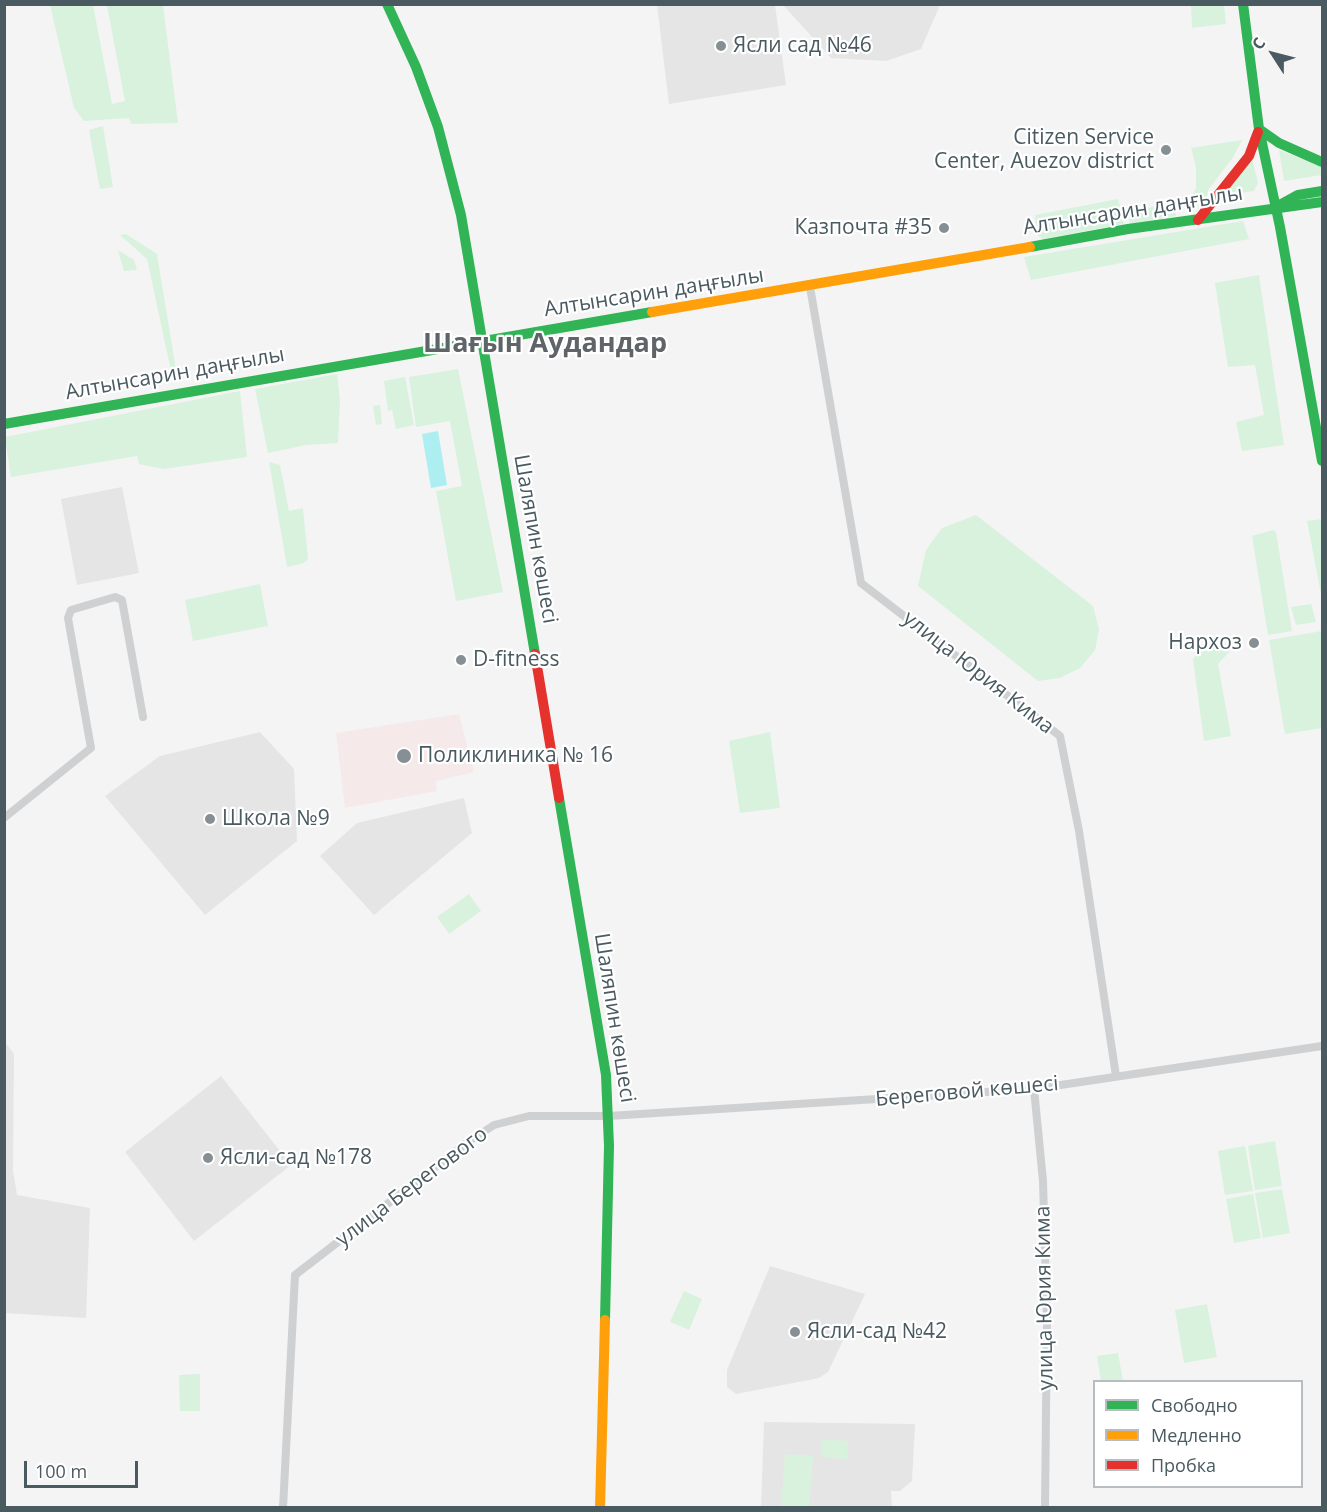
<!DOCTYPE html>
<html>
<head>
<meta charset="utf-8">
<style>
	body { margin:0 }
	#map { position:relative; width:1327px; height:1512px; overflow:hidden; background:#f4f4f4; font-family:"Open Sans",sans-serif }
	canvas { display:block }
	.frame { position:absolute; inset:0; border:6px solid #4a5a61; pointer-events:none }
	.legend { position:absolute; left:1093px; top:1380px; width:210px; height:108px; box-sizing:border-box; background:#fff; border:2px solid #b7bdc0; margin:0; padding:8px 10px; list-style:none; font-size:18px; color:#4a5a61 }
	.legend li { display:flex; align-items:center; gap:12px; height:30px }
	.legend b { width:30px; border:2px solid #b7bdc0 }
	.north { position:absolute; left:1243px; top:24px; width:60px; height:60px; -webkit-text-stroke:4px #fff; paint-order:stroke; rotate:306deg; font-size:16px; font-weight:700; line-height:24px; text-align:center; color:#4a5a61 }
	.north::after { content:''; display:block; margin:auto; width:21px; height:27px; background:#4a5a61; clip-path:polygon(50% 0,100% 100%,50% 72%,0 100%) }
	.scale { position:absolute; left:24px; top:1461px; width:114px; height:27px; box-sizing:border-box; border:3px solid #4a5a61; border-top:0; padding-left:8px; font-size:18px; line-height:21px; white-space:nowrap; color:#4a5a61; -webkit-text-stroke:4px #fff; paint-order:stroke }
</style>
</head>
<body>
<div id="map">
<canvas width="1327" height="1512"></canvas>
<div class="frame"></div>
<ul class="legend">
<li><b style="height:8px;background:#30b455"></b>Свободно</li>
<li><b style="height:8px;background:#ff9f0a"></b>Медленно</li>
<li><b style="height:8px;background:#e5322d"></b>Пробка</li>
</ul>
<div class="north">С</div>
<div class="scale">100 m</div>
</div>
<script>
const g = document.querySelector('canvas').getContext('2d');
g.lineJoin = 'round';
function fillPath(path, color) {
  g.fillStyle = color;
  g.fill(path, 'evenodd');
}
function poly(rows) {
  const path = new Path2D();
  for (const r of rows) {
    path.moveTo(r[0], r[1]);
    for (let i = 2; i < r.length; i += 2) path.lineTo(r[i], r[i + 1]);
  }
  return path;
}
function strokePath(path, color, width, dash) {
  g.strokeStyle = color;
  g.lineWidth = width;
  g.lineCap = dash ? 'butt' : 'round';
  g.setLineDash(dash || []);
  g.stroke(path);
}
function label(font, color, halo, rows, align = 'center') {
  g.font = font + ' "Open Sans",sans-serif';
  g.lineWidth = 4.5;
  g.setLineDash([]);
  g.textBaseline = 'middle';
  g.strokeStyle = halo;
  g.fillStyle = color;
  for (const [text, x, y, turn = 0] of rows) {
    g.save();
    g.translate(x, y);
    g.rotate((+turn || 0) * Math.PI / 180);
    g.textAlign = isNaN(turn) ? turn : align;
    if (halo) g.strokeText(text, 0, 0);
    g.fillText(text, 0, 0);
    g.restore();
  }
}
const education = poly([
	[657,5,775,5,786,85,669,104],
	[783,5,940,5,921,49,886,61,831,58],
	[122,487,139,573,77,585,61,499],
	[260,732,294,769,297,841,205,915,105,796,160,756],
	[464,798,472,833,374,915,320,856,357,823],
	[5,1042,14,1054,13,1171,17,1195,90,1208,86,1318,5,1313],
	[221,1076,291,1165,194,1241,125,1152],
	[770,1266,865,1294,828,1372,819,1378,736,1394,727,1387,727,1370],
	[764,1422,915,1424,912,1481,900,1491,891,1491,892,1507,761,1508]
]);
const medical = poly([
	[459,714,474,772,436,781,437,791,345,808,336,733]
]);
const green = poly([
	[50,5,93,5,112,104,125,101,107,5,163,5,178,123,131,124,129,118,84,121,74,108],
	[1191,5,1224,5,1226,24,1192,28],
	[103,126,113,187,100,189,89,130],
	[1242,140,1234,156,1208,190,1206,203,1186,207,1196,188,1196,167,1191,148],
	[1279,150,1322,166,1322,175,1284,181],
	[1251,155,1258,183,1254,191,1224,195],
	[1118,199,1124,224,1043,239,1037,235,1035,215],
	[1173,203,1176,216,1130,224,1128,212],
	[1243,221,1249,239,1031,280,1024,257],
	[126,234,157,254,176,370,171,371,147,259,120,235],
	[118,250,134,260,137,270,124,271],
	[1259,275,1284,445,1242,451,1236,422,1264,415,1255,365,1228,367,1215,283],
	[458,369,503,592,456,601,436,491,462,486,450,421,416,427,409,377],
	[337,374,340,400,338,443,306,445,268,453,255,389],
	[405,377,414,425,396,429,392,410,388,411,384,381],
	[240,391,247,457,163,469,139,464,137,456,11,477,5,437],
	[380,405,382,424,376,425,373,406],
	[269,462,280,465,289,511,303,508,308,559,304,563,287,567],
	[976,515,1093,606,1099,629,1095,650,1080,668,1060,678,1038,681,918,586,926,550,942,528],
	[1322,519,1322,599,1307,521],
	[1273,530,1276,532,1292,631,1268,635,1252,536],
	[260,584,268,626,193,641,185,600],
	[1311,604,1316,622,1296,625,1291,607],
	[1322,631,1322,728,1285,734,1269,640],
	[1221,645,1230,651,1218,664,1231,736,1204,741,1193,659,1198,653],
	[770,732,780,808,740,813,729,741],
	[469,894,481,911,449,934,437,917],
	[1275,1141,1282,1186,1255,1190,1248,1146],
	[1245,1146,1253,1191,1225,1195,1218,1151],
	[1282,1189,1290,1233,1263,1238,1255,1193],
	[1253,1194,1261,1238,1234,1243,1226,1199],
	[684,1291,702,1299,689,1330,670,1322],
	[1207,1304,1217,1357,1184,1363,1175,1310],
	[1118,1353,1123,1381,1101,1381,1097,1356],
	[200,1374,200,1411,180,1411,179,1375],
	[822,1439,848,1441,847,1459,821,1457],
	[785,1454,813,1456,809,1507,781,1507]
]);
const water = poly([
	[438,431,447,485,431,488,422,434]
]);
const street = poly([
	[810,287,861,583,1060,736,1079,831,1116,1076],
	[4,818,91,748,68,618,71,610,115,597,122,600,143,717],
	[1034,1089,1043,1181,1047,1320,1045,1508],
	[283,1508,295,1275,468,1142,494,1125,529,1116,609,1116,1034,1089,1322,1046]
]);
const fast = poly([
	[387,4,416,67,438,127,461,215,535,654],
	[1243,4,1259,129,1280,227,1322,461],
	[1259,129,1279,143,1322,162],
	[1278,206,1298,195,1322,191],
	[1030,247,1128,229,1322,202],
	[4,424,652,312],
	[559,798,606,1075,609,1146,605,1320]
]);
const slow = poly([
	[652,312,1030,247],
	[600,1508,605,1320]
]);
const jam = poly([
	[1198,220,1249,156,1258,132],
	[535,654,559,798]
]);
const markers = [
	[721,46,6,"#869094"],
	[1166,150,6,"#869094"],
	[944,228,6,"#869094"],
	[1254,643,6,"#869094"],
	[461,660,6,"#869094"],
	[404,756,8,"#869094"],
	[210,819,6,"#869094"],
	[208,1158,6,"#869094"],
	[795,1332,6,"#869094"]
];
const poiNames = [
	["Ясли сад №46",733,46],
	["Citizen Service",1154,138,"right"],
	["Center, Auezov district",1154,162,"right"],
	["Казпочта #35",932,228,"right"],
	["Нархоз",1242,643,"right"],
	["D-fitness",473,660],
	["Поликлиника № 16",418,756],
	["Школа №9",222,819],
	["Ясли-сад №178",220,1158],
	["Ясли-сад №42",807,1332]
];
const streetNames = [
	["Алтынсарин даңғылы",1133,211,-9],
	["Алтынсарин даңғылы",654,293,-9],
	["Алтынсарин даңғылы",175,374,-10],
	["Шаляпин көшесі",535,539,80],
	["улица Юрия Кима",978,673,38],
	["Шаляпин көшесі",614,1018,81],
	["Береговой көшесі",967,1092,-5],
	["улица Берегового",412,1187,-37],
	["улица Юрия Кима",1045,1298,-91]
];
const districtNames = [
	["Шағын Аудандар",545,344]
];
fillPath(education, '#e6e5e6');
fillPath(medical, '#f5e9ea');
fillPath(green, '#d8f2de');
fillPath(water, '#adeef0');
strokePath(street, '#ced0d2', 8);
strokePath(fast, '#30b455', 10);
strokePath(slow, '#ff9f0a', 10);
strokePath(jam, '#e5322d', 10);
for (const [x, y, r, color] of markers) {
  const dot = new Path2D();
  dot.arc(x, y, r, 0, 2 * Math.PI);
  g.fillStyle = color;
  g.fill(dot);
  strokePath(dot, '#fff', 2);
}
label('21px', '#4a5a61', '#fff', poiNames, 'left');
label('21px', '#4a5a61', '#fff', streetNames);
label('bold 27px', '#5f6468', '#fff', districtNames);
</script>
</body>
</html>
